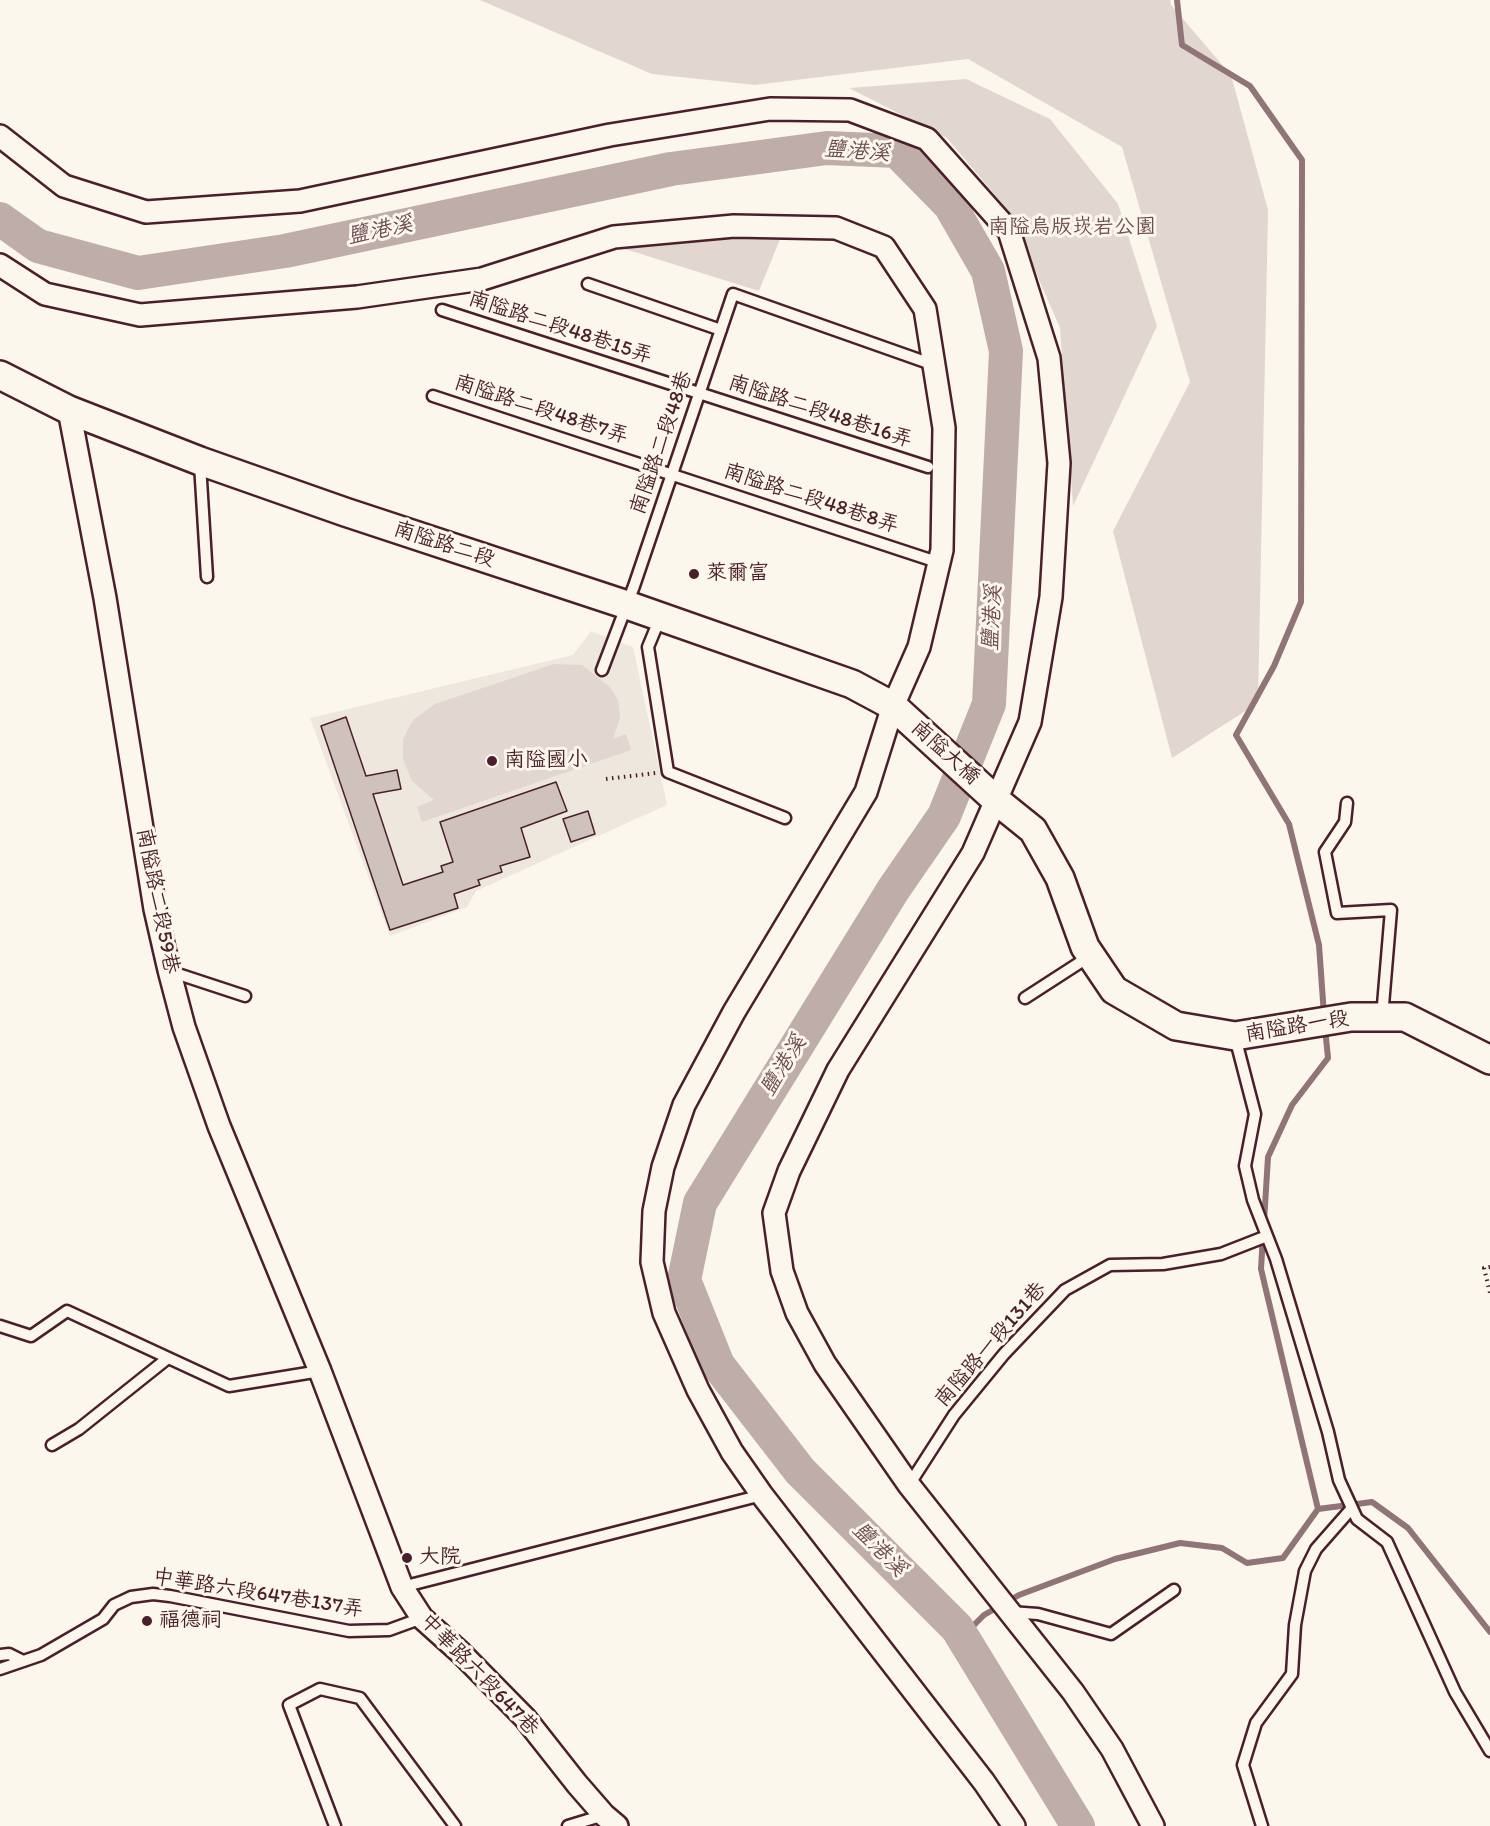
<!DOCTYPE html>
<html>
<head>
<meta charset="utf-8">
<style>
	body { margin:0 }
	canvas { display:block; background:#fbf7ec }
</style>
</head>
<body>
<canvas width="1490" height="1826"></canvas>
<script>
const g = document.querySelector('canvas').getContext('2d');
g.lineJoin = 'round';
function fillPath(path, color) {
  g.fillStyle = color;
  g.fill(path, 'evenodd');
}
function poly(rows) {
  const path = new Path2D();
  for (const r of rows) {
    path.moveTo(r[0], r[1]);
    for (let i = 2; i < r.length; i += 2) path.lineTo(r[i], r[i + 1]);
  }
  return path;
}
function strokePath(path, color, width, dash) {
  g.strokeStyle = color;
  g.lineWidth = width;
  g.lineCap = dash ? 'butt' : 'round';
  g.setLineDash(dash || []);
  g.stroke(path);
}
function label(font, color, halo, rows, align = 'center') {
  g.font = font + ' Itim,"LXGW WenKai TC",sans-serif';
  g.lineWidth = 6;
  g.setLineDash([]);
  g.textBaseline = 'middle';
  g.strokeStyle = halo;
  g.fillStyle = color;
  for (const [text, x, y, turn = 0] of rows) {
    g.save();
    g.translate(x, y);
    g.rotate((+turn || 0) * Math.PI / 180);
    g.textAlign = isNaN(turn) ? turn : align;
    if (halo) g.strokeText(text, 0, 0);
    g.fillText(text, 0, 0);
    g.restore();
  }
}
const built = poly([
	[591,631,633,647,667,805,476,891,467,907,390,936,310,718,573,655]
]);
const green = poly([
	[480,0,1170,0,1171,5,1231,75,1268,210,1258,703,1172,758,1113,531,1190,382,1122,147,968,59,755,85,652,74],
	[966,79,1050,119,1118,204,1157,326,1073,506,1060,328,1010,213,947,138,849,88],
	[782,234,759,291,625,249,707,237],
	[554,664,582,665,610,687,618,700,620,717,613,739,626,734,631,750,422,822,417,807,434,800,412,781,403,759,403,739,413,720,435,704]
]);
const stream = poly([
	[1177,0,1182,45,1250,86,1302,160,1301,602,1274,666,1236,735,1289,824,1319,945,1324,1015],
	[1264,1222,1268,1157,1292,1105,1328,1058,1325,1028],
	[1263,1235,1261,1269,1318,1509],
	[962,1637,984,1615,1019,1595,1115,1559,1180,1543,1222,1548,1247,1563,1283,1558,1318,1509,1372,1502,1408,1528,1490,1632]
]);
const river = poly([
	[0,219,38,246,138,273,285,251,671,169,827,148,897,151,950,205,988,271,1006,351,989,704,944,816,893,890,700,1203,684,1280,718,1365,800,1471,957,1628,1078,1826]
]);
const building = poly([
	[346,717,366,776,397,770,401,789,373,794,403,885,443,872,441,866,453,862,440,822,556,782,567,811,521,828,530,857,500,866,502,872,478,880,480,885,454,894,458,908,390,930,321,726,346,717],
	[588,811,595,834,571,842,563,819,588,811]
]);
const path = poly([
	[606,779,656,773],
	[1490,1267,1484,1268,1490,1293]
]);
const service = poly([
	[588,284,721,330],
	[442,310,928,467],
	[433,396,940,563],
	[200,464,207,577],
	[660,618,648,647,668,772,785,818],
	[602,670,634,586,733,294,934,365],
	[1347,803,1345,822,1325,852,1337,913,1391,910,1382,1017],
	[169,971,245,996],
	[1025,998,1090,956],
	[1235,1037,1255,1114,1245,1166,1253,1200,1276,1259,1328,1432,1339,1480,1357,1519,1387,1542,1455,1692,1490,1751],
	[0,1326,31,1336,67,1311,229,1386,320,1371],
	[52,1445,79,1429,168,1358],
	[909,1485,954,1415,1004,1354,1065,1290,1110,1265,1163,1264,1221,1254,1267,1236],
	[402,1587,762,1495],
	[1010,1612,1038,1614,1111,1634,1174,1590],
	[0,1655,9,1654,23,1661],
	[0,1669,41,1655,103,1619,114,1605,131,1597,153,1594,170,1596,349,1631,389,1630,422,1618],
	[335,1826,289,1705,320,1689,360,1698,455,1826],
	[568,1826,604,1815],
	[1262,1826,1243,1765,1256,1723,1292,1674,1295,1625,1305,1571,1316,1549,1352,1508]
]);
const minor = poly([
	[0,136,64,186,146,212,300,201,610,135,770,109,850,110,927,139,1009,231,1049,358,1059,463,1051,597,1030,722,973,853,838,1070,789,1171,774,1213,782,1271,797,1313,825,1364,909,1485,1073,1692,1112,1749,1153,1826],
	[0,265,45,294,140,315,357,297,482,279,614,237,734,226,836,228,884,247,925,309,944,428,942,550,919,647,893,706,866,792,734,1012,684,1105,663,1167,654,1211,652,1262,664,1313,698,1390,732,1452,762,1495,984,1782,1014,1826],
	[69,410,105,598,155,909,169,970,184,1027,219,1126,320,1371,402,1587,422,1618,461,1653,525,1718,577,1784,604,1815,617,1826]
]);
const tertiary = poly([
	[0,375,69,410,200,461,345,512,627,605,852,684,893,706,997,801,1033,830,1060,878,1085,947,1114,990,1176,1026,1235,1036,1351,1017,1405,1017,1490,1060]
]);
const markers = [
	[694,574,6,"#4a1f2b"],
	[492,761,6,"#4a1f2b"],
	[407,1558,6,"#4a1f2b"],
	[147,1621,6,"#4a1f2b"]
];
const parkNames = [
	["南隘烏版崁岩公園",1072,228]
];
const streetNames = [
	["南隘路二段48巷15弄",560,328,18],
	["南隘路二段48巷7弄",541,410,18],
	["南隘路二段48巷16弄",820,412,18],
	["南隘路二段48巷",662,443,-71],
	["南隘路二段48巷8弄",811,499,18],
	["南隘路二段",444,545,18],
	["南隘大橋",945,753,42],
	["南隘路二段59巷",157,901,79],
	["南隘路一段",1297,1027,-9],
	["南隘路一段131巷",991,1345,-49],
	["中華路六段647巷137弄",258,1594,9],
	["中華路六段647巷",479,1675,46]
];
const poiNames = [
	["萊爾富",706,574],
	["南隘國小",504,761],
	["大院",419,1558],
	["福德祠",159,1621]
];
const waterNames = [
	["鹽港溪",857,152,4],
	["鹽港溪",380,231,-12],
	["鹽港溪",993,618,-87],
	["鹽港溪",784,1066,-58],
	["鹽港溪",879,1550,45]
];
fillPath(built, '#eee7de');
fillPath(green, '#e2d7d0');
strokePath(stream, '#907477', 6);
strokePath(river, '#bfadaa', 34);
fillPath(building, '#cfc2bc');
strokePath(building, '#4a1f2b', 1.5);
strokePath(service, '#4a1f2b', 15);
strokePath(minor, '#4a1f2b', 26);
strokePath(tertiary, '#4a1f2b', 32);
strokePath(path, '#4a1f2b', 4, [1.5, 4.5]);
strokePath(service, '#fbf7ec', 10);
strokePath(minor, '#fbf7ec', 21);
strokePath(tertiary, '#fbf7ec', 27);
for (const [x, y, r, color] of markers) {
  const dot = new Path2D();
  dot.arc(x, y, r, 0, 2 * Math.PI);
  g.fillStyle = color;
  g.fill(dot);
  strokePath(dot, '#fbf7ec', 2);
}
label('21px', '#704d54', '#fbf7ec', parkNames);
label('21px', '#4a1f2b', '#fbf7ec', streetNames);
label('21px', '#4a1f2b', '#fbf7ec', poiNames, 'left');
label('italic 22px', '#6d4a51', '#fbf7ec', waterNames);
</script>
</body>
</html>
